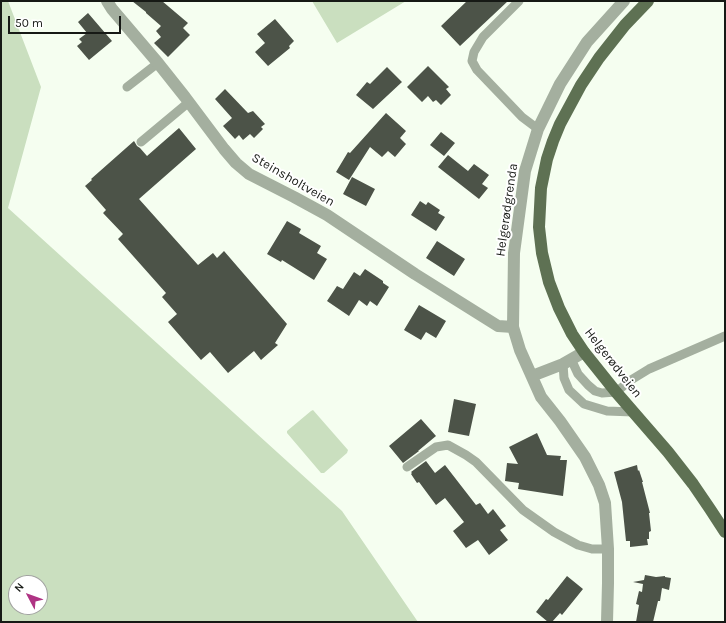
<!DOCTYPE html>
<html>
<head>
<meta charset="utf-8">
<style>
	body { margin:0 }
	#map { position:relative; width:726px; height:623px; overflow:hidden; background:#f5fef0; font-family:Karla,sans-serif }
	canvas { display:block }
	.frame { position:absolute; inset:0; border:2px solid #161915; pointer-events:none }
	.north { position:absolute; left:8px; top:575px; width:40px; height:40px; box-sizing:border-box; background:#fff; border:1px solid #a2a3a1; border-radius:50%; rotate:311deg; font-size:11px; font-weight:700; line-height:16px; text-align:center; color:#161915 }
	.north::after { content:''; display:block; margin:auto; width:14px; height:18px; background:#af3384; clip-path:polygon(50% 0,100% 100%,50% 72%,0 100%) }
	.scale { position:absolute; left:8px; top:16px; width:113px; height:18px; box-sizing:border-box; border:2px solid #161915; border-top:0; padding-left:5px; font-size:12px; line-height:14px; white-space:nowrap; color:#161915; -webkit-text-stroke:3px #fff; paint-order:stroke }
</style>
</head>
<body>
<div id="map">
<canvas width="726" height="623"></canvas>
<div class="frame"></div>
<div class="north">N</div>
<div class="scale">50 m</div>
</div>
<script>
const g = document.querySelector('canvas').getContext('2d');
g.lineJoin = 'round';
function fillPath(path, color) {
  g.fillStyle = color;
  g.fill(path, 'evenodd');
}
function poly(rows) {
  const path = new Path2D();
  for (const r of rows) {
    path.moveTo(r[0], r[1]);
    for (let i = 2; i < r.length; i += 2) path.lineTo(r[i], r[i + 1]);
  }
  return path;
}
function strokePath(path, color, width, dash) {
  g.strokeStyle = color;
  g.lineWidth = width;
  g.lineCap = dash ? 'butt' : 'round';
  g.setLineDash(dash || []);
  g.stroke(path);
}
function label(font, color, halo, rows, align = 'center') {
  g.font = font + ' Karla,sans-serif';
  g.lineWidth = 4;
  g.setLineDash([]);
  g.textBaseline = 'middle';
  g.strokeStyle = halo;
  g.fillStyle = color;
  for (const [text, x, y, turn = 0] of rows) {
    g.save();
    g.translate(x, y);
    g.rotate((+turn || 0) * Math.PI / 180);
    g.textAlign = isNaN(turn) ? turn : align;
    if (halo) g.strokeText(text, 0, 0);
    g.fillText(text, 0, 0);
    g.restore();
  }
}
const green = poly([
	[1,1,8,1,41,87,8,208,342,511,418,622,1,622],
	[16,583,40,583,40,607,16,607],
	[312,1,406,1,337,43],
	[313,410,348,450,347,453,324,473,321,473,287,433,287,431,311,411]
]);
const building = poly([
	[132,1,162,1,188,23,183,28,190,35,168,57,154,43,161,37,156,31,161,26,146,13,146,12],
	[467,1,508,1,460,46,441,26],
	[88,13,112,41,89,60,77,46,82,42,79,39,87,33,78,22],
	[275,19,294,41,289,46,290,48,268,66,255,52,265,43,257,34],
	[428,66,449,87,446,89,451,95,441,105,436,100,433,102,428,96,422,102,407,87],
	[387,67,402,82,373,109,356,95,367,82,370,84],
	[225,89,248,113,253,111,265,124,261,127,263,129,254,138,250,134,243,140,239,135,235,139,223,126,232,118,215,99],
	[386,113,406,131,400,138,406,144,395,157,388,151,382,157,370,147,349,180,336,172,348,152,350,153],
	[179,128,196,149,139,199,198,265,213,253,217,258,224,251,287,324,275,343,278,345,261,360,254,351,228,373,210,352,201,360,168,322,177,314,162,297,166,293,118,239,123,234,103,213,106,210,85,186,92,180,91,179,134,141,137,146,140,148,147,156],
	[441,132,455,143,444,156,430,145],
	[448,155,468,171,474,164,489,175,482,184,488,188,479,199,438,167],
	[352,177,375,189,366,206,343,194],
	[420,201,426,205,428,202,440,210,438,213,445,217,436,231,411,215],
	[287,221,301,229,299,233,321,246,317,253,327,259,314,280,282,260,281,262,267,254],
	[437,241,465,259,454,276,426,258],
	[365,269,383,281,383,283,389,287,377,306,370,301,367,306,359,300,349,316,327,301,337,286,343,289,354,272,360,276],
	[419,305,446,321,436,338,426,332,421,340,404,330],
	[454,399,476,404,469,436,448,432],
	[421,419,436,436,418,451,419,451,403,463,389,446],
	[537,433,547,455,561,456,560,460,567,460,563,496,518,489,519,483,505,481,507,463,518,464,509,447],
	[426,461,435,473,445,465,476,505,480,503,488,514,493,509,506,526,500,530,508,540,489,555,478,540,466,548,453,531,464,522,445,498,436,505,419,482,417,483,411,474,412,473,411,472],
	[637,465,638,471,639,470,643,482,642,482,650,513,649,513,651,531,649,532,649,539,647,539,648,545,630,547,630,541,626,541,622,502,614,472],
	[645,575,656,577,665,576,665,577,671,578,669,590,662,588,660,601,658,601,653,622,636,622,639,605,636,604,639,591,642,592,643,584,633,582,644,580],
	[567,576,583,589,562,615,560,613,552,622,548,622,536,612,546,599,548,600]
]);
const lane = poly([
	[519,1,483,37,474,52,472,61,477,70,522,117,538,129],
	[127,87,158,63],
	[141,142,189,102],
	[571,359,578,374,588,385,595,391,602,393,616,392,631,380,649,369,725,336],
	[563,364,564,378,569,390,584,404,607,411,633,412],
	[407,467,436,447,448,445,466,455,476,462,523,510,554,532,578,545,592,549,608,549]
]);
const street = poly([
	[107,1,112,9,158,63,185,97,224,149,236,163,249,174,294,197,327,215,415,274,498,326,513,327],
	[532,376,563,364,584,352],
	[607,622,608,583,608,549,605,503,599,485,585,457,560,421,541,397,520,350,513,327,514,253,525,171,538,129,560,84,587,42,624,1]
]);
const primary = poly([
	[648,1,625,25,599,58,581,85,560,124,553,141,547,159,541,188,539,227,542,253,549,282,559,308,572,334,584,352,616,392,668,452,693,484,710,509,725,532]
]);
const streetNames = [
	["Steinsholtveien",293,180,30],
	["Helgerødgrenda",507,210,-82],
	["Helgerødveien",613,363,52]
];
fillPath(green, '#cadfbf');
fillPath(building, '#4c5348');
strokePath(lane, '#a4af9f', 9);
strokePath(street, '#a4af9f', 12);
strokePath(primary, '#5e7153', 12);
label('13px', '#161915', '#fff', streetNames);
</script>
</body>
</html>
